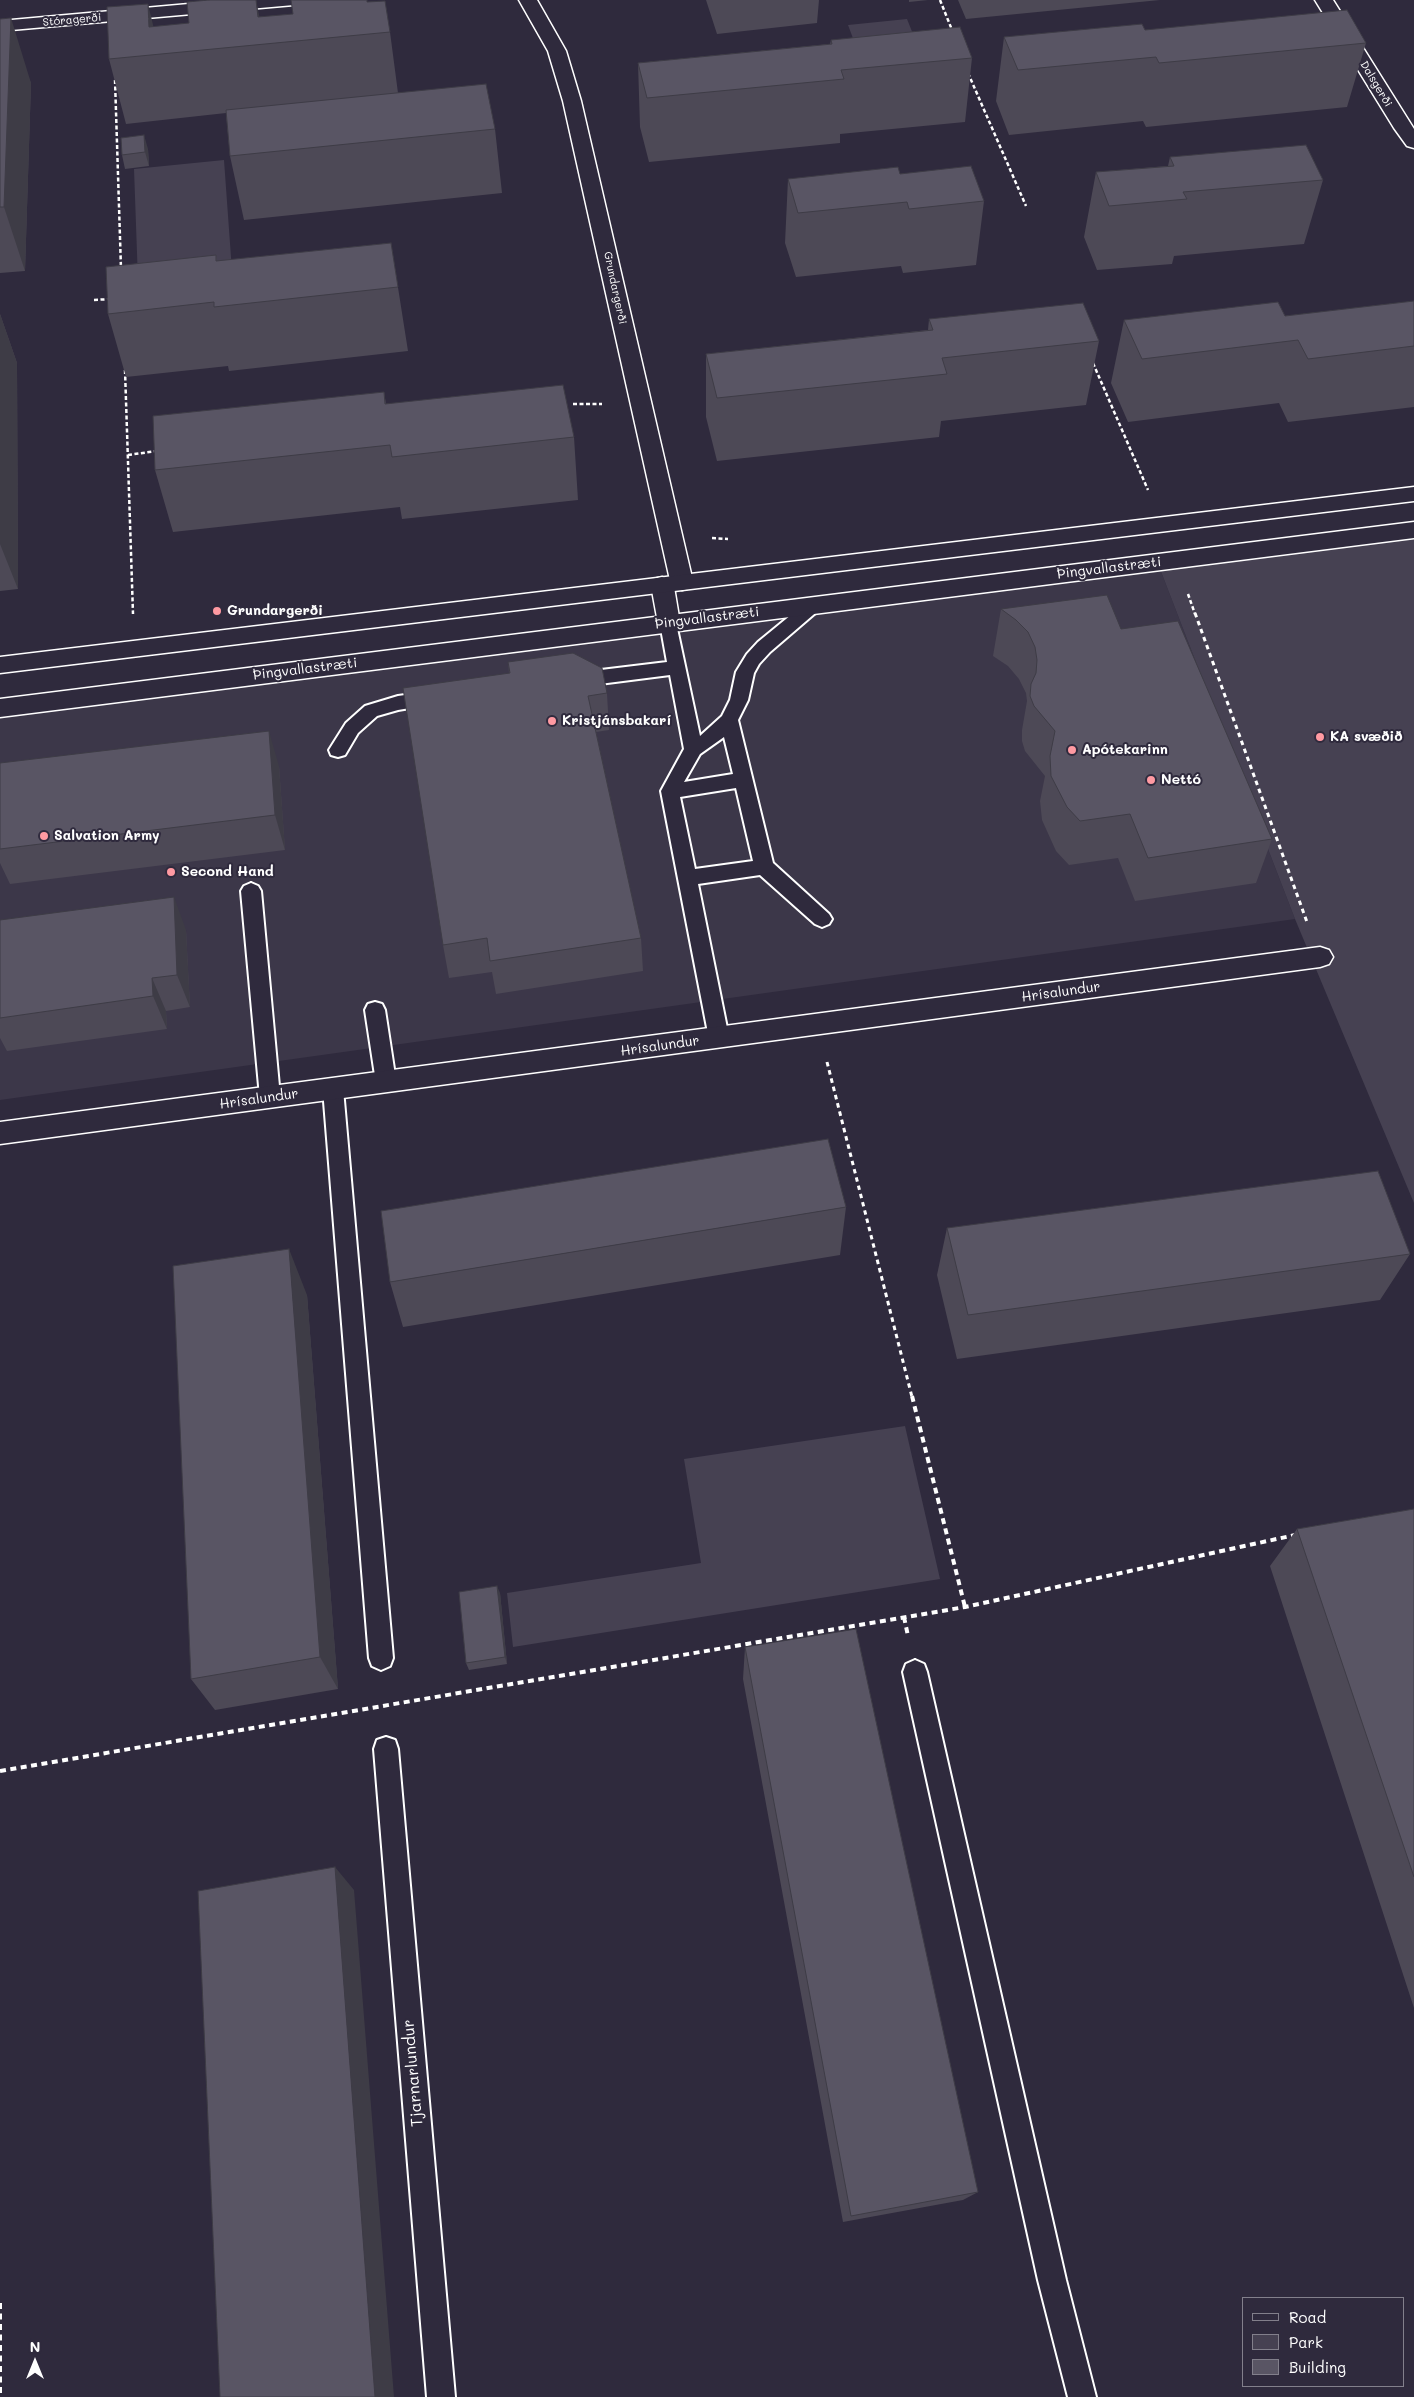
<!DOCTYPE html>
<html>
<head>
<meta charset="utf-8">
<style>
	body { margin:0 }
	#map { position:relative; width:1414px; height:2397px; overflow:hidden; background:#2f2a3d; font-family:Mali,sans-serif }
	canvas { display:block }
	.legend { position:absolute; left:1242px; top:2297px; width:162px; height:90px; box-sizing:border-box; background:#2f2a3d; border:1px solid #827f8b; margin:0; padding:6px 9px; list-style:none; font-size:15px; color:#fff }
	.legend li { display:flex; align-items:center; gap:10px; height:25px }
	.legend b { width:25px; border:1px solid #827f8b }
	.north { position:absolute; left:10px; top:2337px; width:50px; height:50px; -webkit-text-stroke:4px #2f2a3d; paint-order:stroke; rotate:0deg; font-size:14px; font-weight:700; line-height:20px; text-align:center; color:#fff }
	.north::after { content:''; display:block; margin:auto; width:18px; height:22px; background:#fff; clip-path:polygon(50% 0,100% 100%,50% 72%,0 100%) }
</style>
</head>
<body>
<div id="map">
<canvas width="1414" height="2397"></canvas>
<ul class="legend">
<li><b style="height:6px;background:#2f2a3d"></b>Road</li>
<li><b style="height:14px;background:#464152"></b>Park</li>
<li><b style="height:14px;background:#595564"></b>Building</li>
</ul>
<div class="north">N</div>
</div>
<script>
const g = document.querySelector('canvas').getContext('2d');
g.lineJoin = 'round';
function fillPath(path, color) {
  g.fillStyle = color;
  g.fill(path, 'evenodd');
}
function poly(rows) {
  const path = new Path2D();
  for (const r of rows) {
    path.moveTo(r[0], r[1]);
    for (let i = 2; i < r.length; i += 2) path.lineTo(r[i], r[i + 1]);
  }
  return path;
}
function strokePath(path, color, width, dash) {
  g.strokeStyle = color;
  g.lineWidth = width;
  g.lineCap = dash ? 'butt' : 'round';
  g.setLineDash(dash || []);
  g.stroke(path);
}
function label(font, color, halo, rows, align = 'center') {
  g.font = font + ' Mali,sans-serif';
  g.lineWidth = 4;
  g.setLineDash([]);
  g.textBaseline = 'middle';
  g.strokeStyle = halo;
  g.fillStyle = color;
  for (const [text, x, y, turn = 0] of rows) {
    g.save();
    g.translate(x, y);
    g.rotate((+turn || 0) * Math.PI / 180);
    g.textAlign = isNaN(turn) ? turn : align;
    if (halo) g.strokeText(text, 0, 0);
    g.fillText(text, 0, 0);
    g.restore();
  }
}
const built = poly([
	[1155,556,1295,919,0,1100,0,703]
]);
const green = poly([
	[907,19,913,34,860,57,848,25],
	[224,160,232,271,138,281,134,169],
	[1414,527,1414,1203,1295,919,1155,556],
	[905,1426,940,1579,513,1647,507,1593,701,1563,684,1459]
]);
const pathFar2 = poly([
	[940,0,952,30],
	[968,73,1026,206],
	[115,80,121,269],
	[94,300,111,299],
	[1093,363,1148,490],
	[125,370,133,614],
	[573,404,602,404],
	[128,455,157,451],
	[712,538,728,539],
	[1188,594,1195,614]
]);
const pathFar1 = poly([
	[1195,613,1307,922],
	[827,1062,912,1397]
]);
const path = poly([
	[912,1396,965,1607],
	[904,1617,908,1636],
	[0,1771,965,1607,1295,1535],
	[0,2303,0,2397]
]);
const service = poly([
	[814,599,820,601,823,605,820,609,770,652,759,664,754,673,748,700,738,720,773,863,829,914,832,919,829,924,822,927,815,924,760,875,698,884,729,1038,726,1044,719,1046,712,1044,709,1038,661,791,684,749,670,675,576,687,570,685,567,680,570,675,576,673,667,662,660,623,663,619,669,617,675,619,700,736,722,716,730,700,736,672,747,654,758,642,808,601,814,599],
	[724,737,733,774,684,782,700,754,724,737],
	[736,788,753,861,695,869,680,797,736,788],
	[434,691,440,693,443,698,440,703,398,710,377,716,358,733,345,755,338,757,331,755,329,750,346,723,365,706,398,696,434,691],
	[251,883,258,886,261,891,280,1097,277,1103,270,1106,263,1103,260,1097,241,891,244,886,251,883],
	[375,1002,382,1004,385,1010,396,1082,393,1088,386,1091,379,1088,376,1082,365,1010,368,1004,375,1002],
	[333,1080,340,1083,343,1089,393,1658,390,1666,381,1670,372,1666,369,1658,323,1089,326,1083,333,1080],
	[915,1660,924,1664,927,1672,1066,2280,1096,2397,1068,2397,1038,2280,903,1672,906,1664,915,1660],
	[386,1737,395,1740,398,1749,455,2397,427,2397,374,1749,377,1740,386,1737]
]);
const minor = poly([
	[233,0,303,0,300,4,294,5,0,31,0,21,233,0],
	[519,0,537,0,566,51,581,101,693,582,690,588,682,590,674,587,680,623,677,629,669,631,661,629,658,623,651,585,654,579,662,577,670,580,563,101,548,51,519,0],
	[1315,0,1333,0,1414,129,1414,148,1407,146,1394,128,1315,0],
	[1320,947,1329,950,1333,957,1329,964,1320,967,0,1144,0,1122,1320,947]
]);
const secondary = poly([
	[1414,487,1414,501,0,673,0,657,1414,487],
	[1414,522,1414,538,0,717,0,699,1414,522]
]);
const wall = poly([
	[706,0,819,0,817,23,717,34],
	[909,0,928,0,909,2],
	[958,0,1160,0,966,19],
	[367,2,390,32,398,93,495,129,502,193,244,220,230,156,226,113,126,124,109,59,153,27,293,14],
	[0,19,31,83,25,271,0,273],
	[1145,30,1366,43,1347,107,1146,127,1143,121,1009,135,996,101,1004,37],
	[831,40,972,58,965,122,840,134,840,143,649,162,640,127,638,63,830,44],
	[148,149,149,166,125,169,122,155],
	[1170,157,1323,180,1304,244,1174,256,1172,264,1097,270,1084,237,1096,172,1168,166],
	[900,174,984,201,976,265,903,273,901,266,796,277,785,243,788,179],
	[391,243,408,351,229,371,228,366,126,377,108,314,216,255,217,261],
	[1414,301,1414,407,1288,422,1279,403,1128,422,1111,383,1124,320,1285,316],
	[0,314,17,363,18,589,0,591],
	[929,319,1099,341,1086,405,941,421,939,437,717,461,706,417,706,354,928,330],
	[384,392,386,404,574,437,578,500,402,519,400,507,173,532,155,470],
	[1001,609,1121,629,1272,839,1256,883,1135,901,1118,858,1069,865,1056,851,1042,820,1040,801,1045,776,1025,751,1022,741,1022,730,1027,701,1026,693,1019,679,1008,666,993,656],
	[508,662,607,693,609,730,596,732,641,938,643,971,496,994,492,972,449,978,443,945,509,673],
	[0,763,279,766,285,850,10,884,0,863],
	[0,920,186,930,190,1007,166,1011,167,1029,7,1051,0,1038],
	[846,1207,840,1255,403,1327,390,1282],
	[947,1228,1410,1254,1380,1300,957,1359,937,1275],
	[307,1295,338,1689,215,1710,191,1679],
	[1414,1509,1414,2008,1270,1566,1297,1529],
	[500,1593,507,1664,469,1670,466,1663],
	[745,1647,978,2192,963,2200,843,2222,743,1679]
]);
const shadedWall = poly([
	[256,0,265,44,258,17],
	[148,4,160,54,149,27],
	[11,18,31,83,25,271,4,207],
	[144,135,148,149,149,166,145,152],
	[0,314,17,363,18,589,0,544],
	[269,731,279,766,285,850,275,815],
	[174,897,186,930,190,1007,177,975],
	[152,978,166,1011,167,1029,153,996],
	[289,1249,307,1295,338,1689,320,1657],
	[497,1586,500,1593,507,1664,505,1657],
	[335,1867,354,1890,394,2397,375,2397]
]);
const building = poly([
	[209,0,256,0,258,17,293,14,291,0,367,0,367,2,385,1,390,32,109,59,107,7,148,4,149,27,189,23,187,2,209,0],
	[1347,10,1366,43,1159,63,1156,57,1018,70,1004,37,1142,24,1145,30,1347,10],
	[11,18,4,207,0,207,0,19,11,18],
	[960,27,972,58,841,70,844,79,647,98,638,63,832,44,831,40,960,27],
	[486,84,495,129,230,156,226,110,486,84],
	[144,135,145,152,122,155,121,138,144,135],
	[1306,145,1323,180,1183,192,1187,199,1109,206,1096,172,1174,166,1170,157,1306,145],
	[971,166,984,201,909,209,907,202,798,213,788,179,898,167,900,174,971,166],
	[391,243,398,287,214,307,214,302,108,314,106,267,216,255,216,261,391,243],
	[1414,301,1414,346,1308,359,1298,340,1142,359,1124,320,1278,302,1285,316,1414,301],
	[1083,303,1099,341,942,358,947,374,717,398,706,354,933,330,929,319,1083,303],
	[563,385,574,437,392,457,390,445,155,470,153,416,384,392,385,404,563,385],
	[1107,595,1121,629,1178,621,1272,839,1148,858,1130,814,1080,821,1067,807,1051,776,1050,756,1055,731,1034,706,1030,696,1031,684,1036,673,1037,660,1035,647,1028,632,1016,620,1001,609,1107,595],
	[573,653,602,668,607,693,588,696,641,938,490,961,487,938,443,945,403,688,510,673,508,662,573,653],
	[269,731,275,815,0,849,0,763,269,731],
	[174,897,177,975,152,978,153,996,0,1018,0,920,174,897],
	[828,1139,846,1207,390,1282,381,1211,828,1139],
	[1378,1171,1410,1254,968,1315,947,1228,1378,1171],
	[289,1249,320,1657,191,1679,173,1266,289,1249],
	[1414,1509,1414,1877,1297,1529,1414,1509],
	[497,1586,505,1657,466,1663,459,1592,497,1586],
	[856,1629,978,2192,851,2216,745,1647,856,1629],
	[335,1867,375,2397,220,2397,198,1891,335,1867]
]);
const markers = [
	[217,611,5,"#ff9aa2"],
	[552,721,5,"#ff9aa2"],
	[1320,737,5,"#ff9aa2"],
	[1072,750,5,"#ff9aa2"],
	[1151,780,5,"#ff9aa2"],
	[44,836,5,"#ff9aa2"],
	[171,872,5,"#ff9aa2"]
];
const farStreetnames = [
	["Stóragerði",72,20,-5],
	["Dalsgerði",1376,84,59],
	["Grundargerði",615,288,78]
];
const streetNames = [
	["Þingvallastræti",1109,568,-7],
	["Þingvallastræti",707,618,-7],
	["Þingvallastræti",305,669,-7],
	["Hrísalundur",1061,992,-8],
	["Hrísalundur",660,1046,-8],
	["Hrísalundur",259,1099,-8]
];
const poiNames = [
	["Grundargerði",227,611],
	["Kristjánsbakarí",562,721],
	["KA svæðið",1330,737],
	["Apótekarinn",1082,750],
	["Nettó",1161,780],
	["Salvation Army",54,836],
	["Second Hand",181,872]
];
const nearStreetnames = [
	["Tjarnarlundur",413,2073,-95]
];
fillPath(built, '#3c3749');
fillPath(green, '#464152');
strokePath(service, '#fff', 4);
strokePath(minor, '#fff', 3);
strokePath(secondary, '#fff', 3);
strokePath(pathFar2, '#fff', 2.5, [4, 2.5]);
strokePath(pathFar1, '#fff', 3, [4.5, 4]);
strokePath(path, '#fff', 4, [6, 4.5]);
fillPath(service, '#2f2a3d');
fillPath(minor, '#2f2a3d');
fillPath(secondary, '#2f2a3d');
fillPath(wall, '#4d4956');
fillPath(shadedWall, '#3e3c46');
fillPath(building, '#595564');
strokePath(building, '#3e3c46', 1);
for (const [x, y, r, color] of markers) {
  const dot = new Path2D();
  dot.arc(x, y, r, 0, 2 * Math.PI);
  g.fillStyle = color;
  g.fill(dot);
  strokePath(dot, '#2f2a3d', 2);
}
label('11px', '#fff', '#2f2a3d', farStreetnames);
label('14px', '#fff', '#2f2a3d', streetNames);
label('bold 14px', '#fff', '#2f2a3d', poiNames, 'left');
label('16px', '#fff', '#2f2a3d', nearStreetnames);
</script>
</body>
</html>
